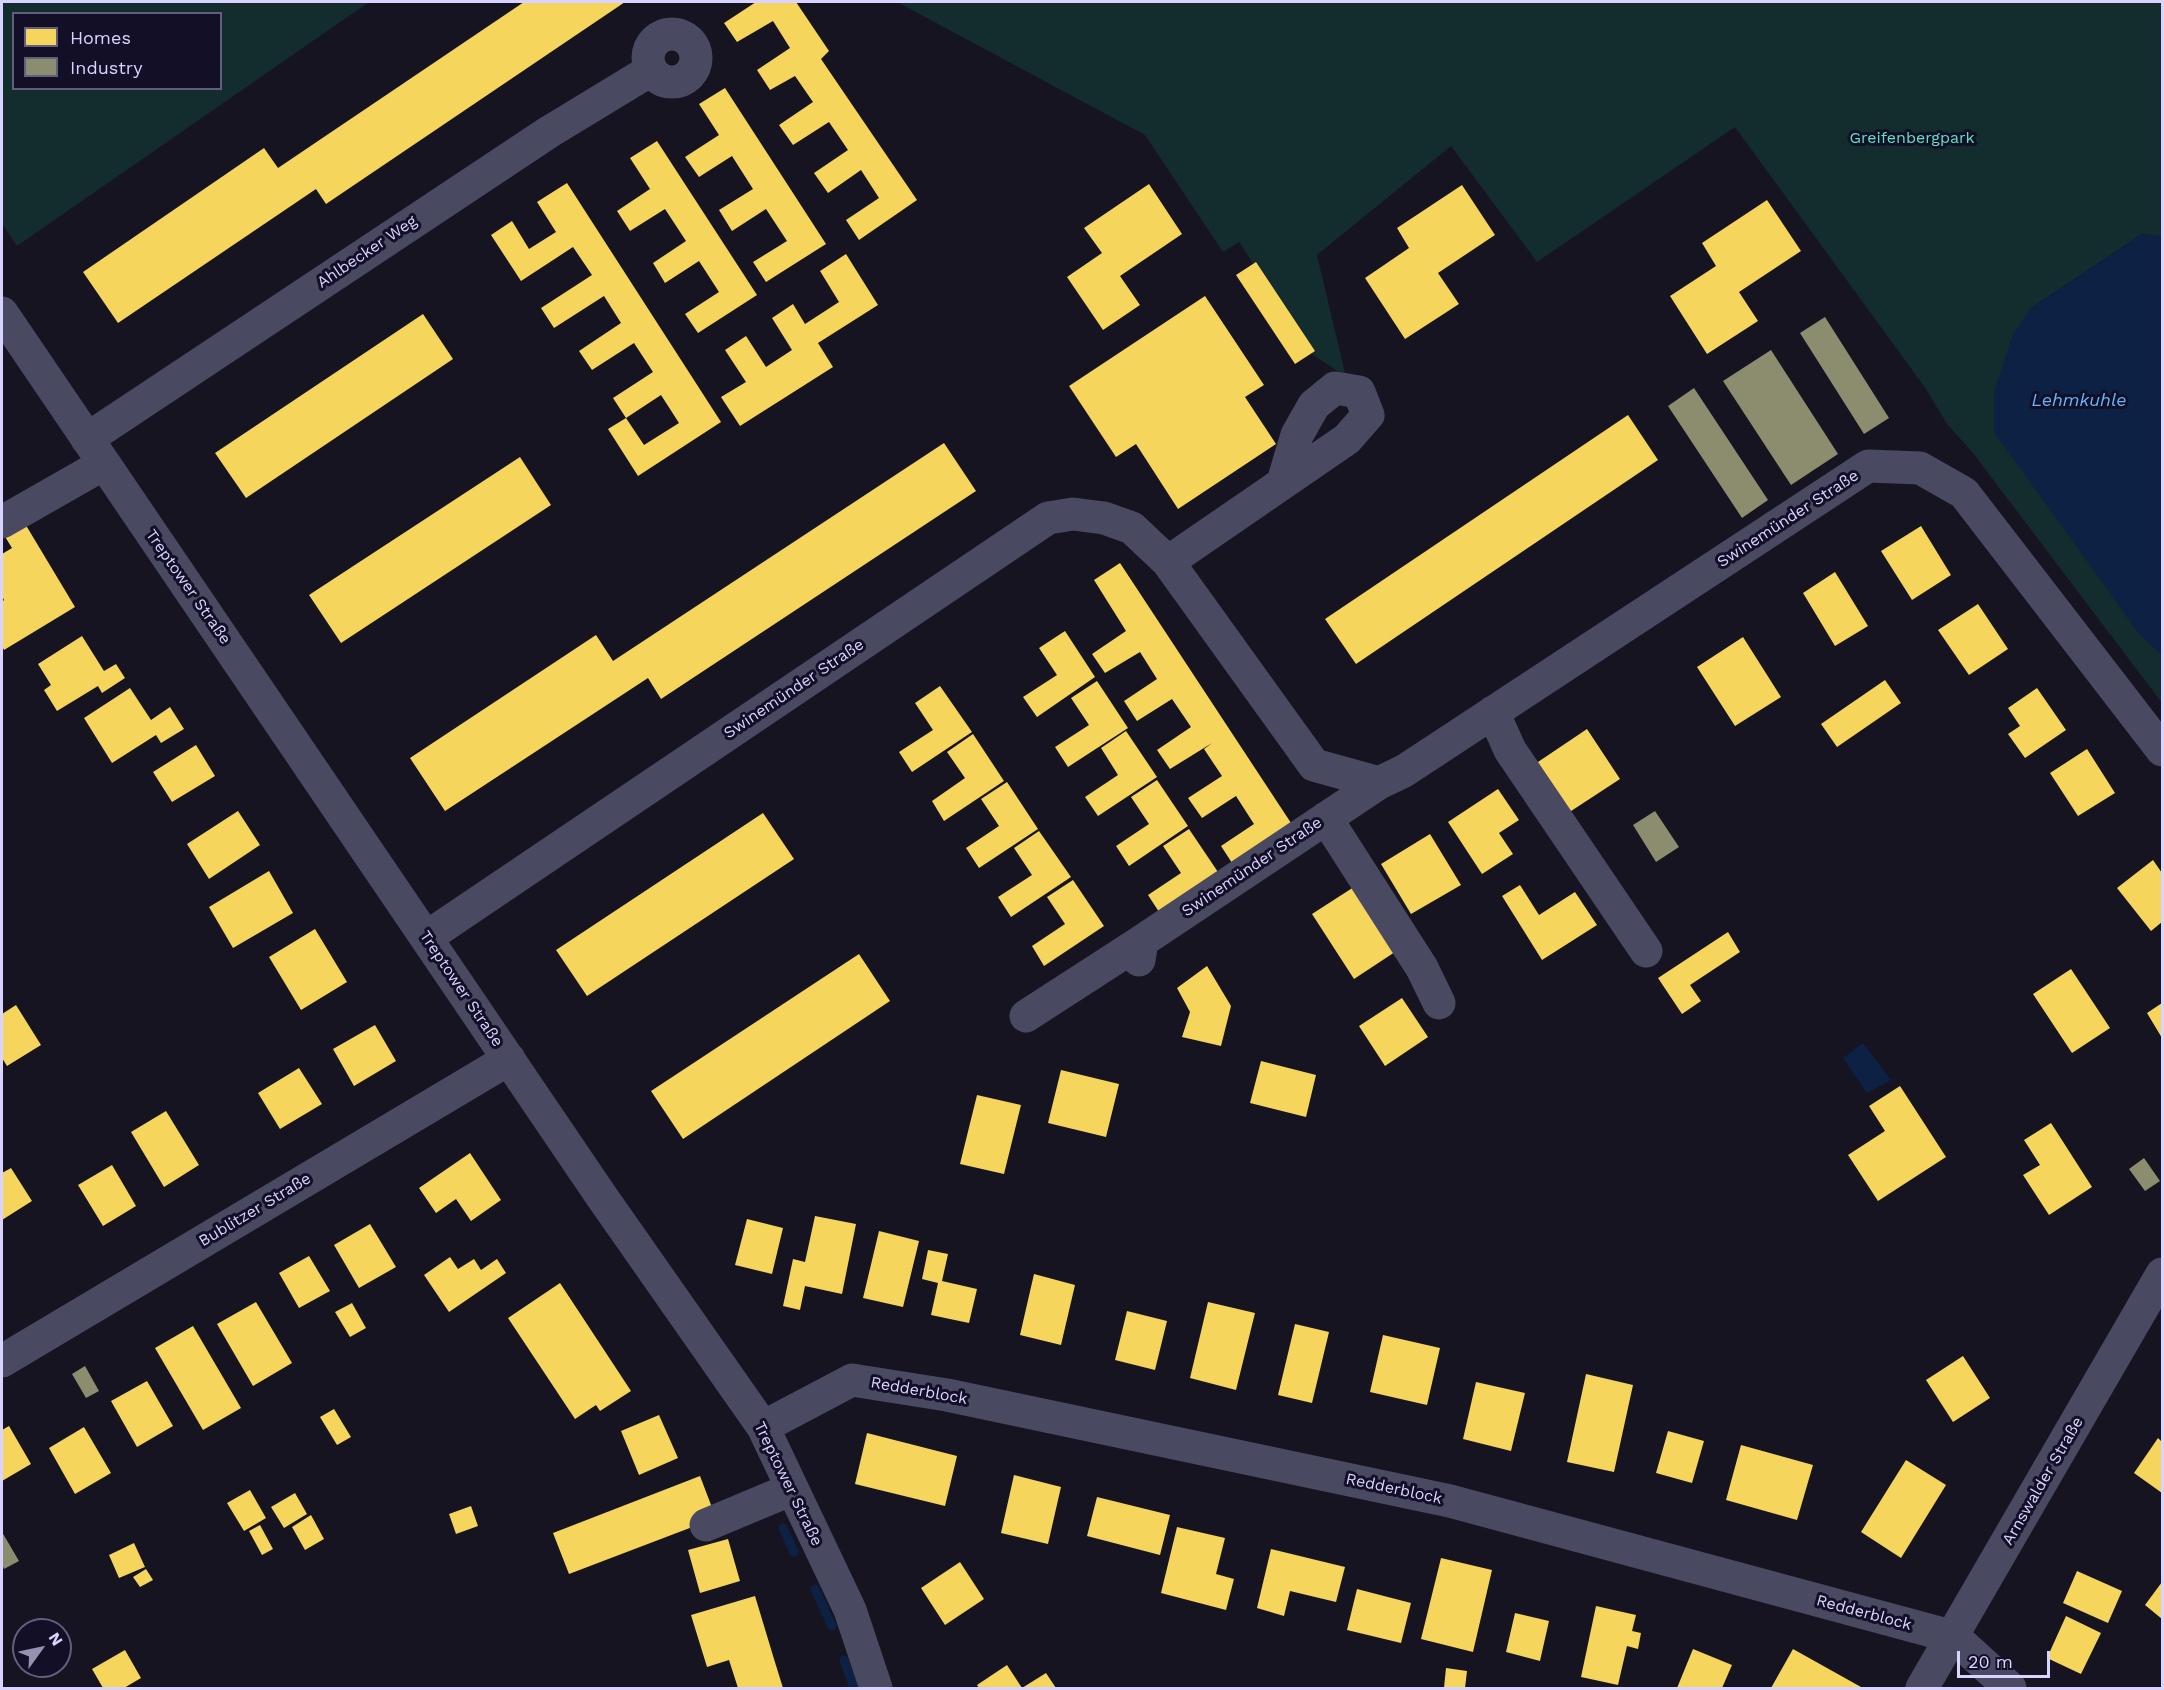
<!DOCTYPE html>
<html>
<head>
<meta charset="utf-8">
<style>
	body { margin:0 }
	#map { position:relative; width:2164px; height:1690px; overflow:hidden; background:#161421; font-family:"Work Sans",sans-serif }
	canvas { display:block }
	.frame { position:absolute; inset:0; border:3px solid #d9d4ff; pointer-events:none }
	.legend { position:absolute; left:12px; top:12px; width:210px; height:78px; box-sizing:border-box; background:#130f26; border:2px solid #625e7d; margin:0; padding:8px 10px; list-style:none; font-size:18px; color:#d9d4ff }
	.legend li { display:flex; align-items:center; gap:12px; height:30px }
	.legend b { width:30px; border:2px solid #625e7d }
	.north { position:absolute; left:12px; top:1618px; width:60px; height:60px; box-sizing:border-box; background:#130f26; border:2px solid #625e7d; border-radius:50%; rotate:57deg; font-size:16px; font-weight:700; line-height:24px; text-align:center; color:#d9d4ff }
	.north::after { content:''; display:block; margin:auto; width:21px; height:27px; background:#9591b1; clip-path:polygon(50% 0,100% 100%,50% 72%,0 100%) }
	.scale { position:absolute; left:1957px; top:1651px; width:93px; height:27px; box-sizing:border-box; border:3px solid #d9d4ff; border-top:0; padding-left:8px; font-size:18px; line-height:21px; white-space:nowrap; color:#d9d4ff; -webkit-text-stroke:4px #130f26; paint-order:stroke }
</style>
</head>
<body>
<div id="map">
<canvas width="2164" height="1690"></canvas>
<div class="frame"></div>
<ul class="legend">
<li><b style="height:16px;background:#f6d55c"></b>Homes</li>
<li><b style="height:16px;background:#8c8c6e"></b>Industry</li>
</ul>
<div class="north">N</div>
<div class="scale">20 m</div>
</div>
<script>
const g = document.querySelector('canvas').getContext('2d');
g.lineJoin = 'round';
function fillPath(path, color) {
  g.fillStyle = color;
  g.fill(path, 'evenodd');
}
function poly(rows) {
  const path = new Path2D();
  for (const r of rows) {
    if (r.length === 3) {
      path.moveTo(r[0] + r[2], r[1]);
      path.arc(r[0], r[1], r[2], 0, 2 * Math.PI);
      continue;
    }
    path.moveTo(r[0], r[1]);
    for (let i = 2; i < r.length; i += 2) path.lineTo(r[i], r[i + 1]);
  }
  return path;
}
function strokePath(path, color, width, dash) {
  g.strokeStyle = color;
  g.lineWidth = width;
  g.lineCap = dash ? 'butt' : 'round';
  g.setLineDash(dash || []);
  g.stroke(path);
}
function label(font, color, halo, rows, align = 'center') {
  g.font = font + ' "Work Sans",sans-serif';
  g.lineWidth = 6;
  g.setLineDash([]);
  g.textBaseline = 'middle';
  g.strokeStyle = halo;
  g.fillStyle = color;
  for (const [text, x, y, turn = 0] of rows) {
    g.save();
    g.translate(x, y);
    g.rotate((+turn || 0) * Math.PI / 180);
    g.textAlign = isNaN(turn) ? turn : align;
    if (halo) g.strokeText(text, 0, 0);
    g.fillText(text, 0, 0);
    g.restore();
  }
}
const green = poly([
	[2,2,369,2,17,246,2,224],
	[14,14,220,14,220,88,14,88],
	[897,2,2162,2,2162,237,2142,234,2031,308,2081,550,2138,632,2162,655,2162,703,1973,453,1947,424,1926,389,1735,127,1537,262,1451,146,1317,255,1346,377,1312,354,1239,242,1223,252,1145,135]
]);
const water = poly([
	[2142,234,2162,237,2162,655,2138,632,1994,432,1994,392,2013,334,2031,308],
	[1863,1043,1891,1080,1867,1093,1843,1058]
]);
const homes = poly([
	[524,2,625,2,326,204,316,189,118,323,83,272,264,148,278,168],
	[756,2,796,2,829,51,821,59,917,200,859,240,846,220,879,198,861,170,828,193,814,173,848,150,829,122,793,145,779,125,813,102,795,76,770,90,757,70,790,48,773,21,737,42,724,23],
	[725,88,826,244,766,282,753,262,787,241,766,209,732,231,719,210,753,189,732,156,699,177,685,157,719,135,699,104],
	[657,141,757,295,698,333,685,314,719,292,699,261,665,283,653,263,686,241,665,209,630,231,617,211,650,189,630,158],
	[567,183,721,422,638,476,608,429,626,418,613,398,653,372,634,343,592,370,579,351,621,323,604,296,554,328,541,308,592,275,573,247,521,281,491,235,512,221,529,249,556,232,537,202],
	[661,395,679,423,644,445,626,418],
	[1149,184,1182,234,1120,276,1140,305,1103,330,1067,277,1102,253,1084,228],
	[1462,185,1495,235,1438,273,1459,304,1405,339,1365,278,1409,248,1397,228],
	[1767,200,1801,251,1739,292,1758,321,1707,354,1670,296,1716,266,1702,243],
	[846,254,878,305,818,343,833,367,740,426,721,397,746,382,725,350,746,336,766,367,792,350,772,318,793,304,805,324,839,302,820,271],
	[1256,262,1315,351,1295,364,1236,275],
	[1205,296,1264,385,1245,397,1276,444,1178,509,1136,444,1116,457,1069,386],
	[423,314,453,359,246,498,215,453],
	[1628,415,1658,460,1356,664,1325,619],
	[944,443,976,491,661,699,648,678,445,811,410,758,596,635,613,661],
	[520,457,551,505,341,643,309,595],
	[24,522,75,607,4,650,2,646,2,602,4,600,2,596,2,554,12,548,4,535],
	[1921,526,1951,575,1912,600,1881,551],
	[1120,563,1293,826,1234,866,1221,846,1254,824,1236,796,1202,818,1188,798,1222,776,1204,749,1212,743,1170,769,1157,750,1191,727,1172,699,1137,721,1124,701,1157,679,1140,652,1105,673,1092,654,1126,631,1094,580],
	[1835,572,1868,626,1835,646,1803,593],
	[1978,604,2008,649,1969,675,1938,630],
	[1065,631,1095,677,1037,717,1023,697,1057,675,1039,648],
	[82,636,104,671,116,664,125,678,102,693,98,686,57,711,44,690,51,685,38,664],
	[1743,637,1781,697,1735,726,1697,667],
	[1885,680,1901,703,1837,747,1821,724],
	[1097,681,1128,728,1068,767,1055,747,1089,725,1071,698],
	[940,686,972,732,912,772,899,752,933,730,915,703],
	[130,688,151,720,170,707,184,729,161,743,156,735,112,763,84,718],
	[2037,688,2066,730,2025,758,2008,734,2020,726,2008,708],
	[1587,729,1620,779,1565,815,1532,766],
	[1126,731,1157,777,1098,816,1085,797,1118,775,1101,748],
	[973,734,1004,781,944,821,932,801,965,778,947,752],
	[196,745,215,776,172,802,153,772],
	[2087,749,2115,793,2078,816,2050,773],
	[1157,780,1188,826,1129,866,1116,846,1149,824,1131,797],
	[1007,782,1038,829,979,868,966,848,999,826,981,799],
	[1498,789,1519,820,1499,833,1513,854,1482,874,1448,822],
	[238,811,260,845,209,879,187,844],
	[763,813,794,859,587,996,556,950],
	[1189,829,1220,875,1161,915,1148,895,1181,873,1163,846],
	[1039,831,1071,877,1011,917,998,897,1032,875,1014,848],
	[1430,834,1461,885,1411,914,1381,864],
	[2153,860,2162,873,2162,922,2151,931,2117,888],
	[269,871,293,913,233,948,209,907],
	[1073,880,1104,926,1044,966,1032,946,1065,924,1047,897],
	[1357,885,1398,950,1354,979,1312,914],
	[1520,885,1539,915,1575,892,1597,925,1542,960,1502,896],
	[315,929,347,982,301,1010,269,957],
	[1728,932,1740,952,1690,985,1701,1001,1682,1014,1658,978],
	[859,954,890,1001,683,1139,651,1091],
	[1207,966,1231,1006,1221,1046,1182,1037,1190,1012,1177,988],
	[2071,969,2110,1028,2072,1053,2033,994],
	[1402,998,1428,1037,1385,1066,1359,1026],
	[2162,1003,2162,1038,2147,1013],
	[16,1005,41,1045,7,1066,2,1058,2,1014],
	[375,1025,396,1061,354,1086,333,1049],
	[1261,1061,1316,1075,1306,1117,1250,1103],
	[299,1068,322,1104,280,1129,258,1093],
	[1061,1070,1119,1084,1106,1137,1048,1123],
	[1900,1086,1946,1157,1878,1201,1848,1155,1885,1131,1869,1106],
	[977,1095,1021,1105,1004,1174,960,1164],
	[166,1111,199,1165,164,1187,131,1132],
	[2051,1123,2092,1187,2049,1215,2023,1175,2040,1165,2024,1140],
	[470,1153,501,1200,471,1221,456,1199,436,1213,419,1188],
	[112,1165,136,1206,103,1226,78,1185],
	[11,1168,32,1201,2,1220,2,1173],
	[815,1216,856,1224,842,1294,805,1286,800,1310,783,1306,793,1259,805,1262],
	[747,1219,783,1228,772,1274,735,1265],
	[370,1224,396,1267,359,1288,334,1245],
	[879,1231,919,1241,903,1307,863,1298],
	[928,1250,948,1254,942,1281,977,1289,969,1323,931,1315,938,1283,922,1279],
	[309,1256,330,1291,299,1308,279,1273],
	[450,1257,458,1269,474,1259,481,1270,497,1259,506,1273,449,1312,424,1275],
	[1034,1274,1075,1285,1061,1345,1020,1335],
	[560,1283,631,1391,600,1411,596,1405,575,1419,508,1318],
	[256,1302,292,1363,253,1386,217,1324],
	[1208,1302,1255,1313,1236,1390,1190,1378],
	[352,1303,366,1328,350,1337,335,1312],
	[1127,1311,1167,1321,1155,1370,1115,1360],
	[1295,1324,1329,1332,1312,1403,1278,1395],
	[193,1326,241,1408,203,1430,155,1348],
	[1383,1335,1440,1348,1427,1405,1370,1392],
	[1963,1356,1990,1398,1953,1422,1926,1380],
	[1586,1374,1633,1385,1614,1472,1567,1462],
	[147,1381,173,1426,137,1447,111,1401],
	[1476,1382,1525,1393,1511,1451,1463,1439],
	[334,1409,351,1437,337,1445,320,1417],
	[659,1415,678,1458,639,1475,621,1431],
	[9,1426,31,1464,2,1481,2,1430],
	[84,1427,111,1473,75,1494,49,1448],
	[1668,1431,1704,1441,1692,1483,1656,1473],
	[867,1433,957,1456,945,1506,855,1484],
	[2158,1438,2162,1442,2162,1493,2134,1473],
	[1741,1445,1813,1465,1797,1520,1726,1500],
	[1906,1460,1946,1485,1901,1558,1861,1532],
	[1014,1475,1061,1487,1048,1544,1001,1533],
	[700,1476,716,1518,569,1574,553,1533],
	[250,1490,266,1518,244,1531,227,1503],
	[295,1493,307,1514,284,1528,271,1507],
	[1097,1497,1170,1515,1160,1555,1087,1536],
	[471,1506,478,1526,456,1534,449,1514],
	[311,1515,324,1539,305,1550,292,1527],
	[260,1525,273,1549,262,1555,249,1531],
	[1177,1527,1225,1538,1216,1574,1234,1579,1226,1610,1161,1593],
	[728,1539,740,1581,700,1593,688,1550],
	[134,1543,145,1567,119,1578,109,1555],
	[1271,1549,1345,1567,1336,1602,1290,1591,1284,1616,1257,1608],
	[1441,1558,1492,1570,1473,1652,1421,1639],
	[960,1562,984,1599,945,1625,921,1588],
	[146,1569,153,1580,140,1587,133,1577],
	[2077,1571,2122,1591,2108,1623,2063,1603],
	[2162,1582,2162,1619,2145,1605],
	[1357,1589,1411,1603,1401,1643,1347,1630],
	[755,1596,774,1659,783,1688,738,1688,729,1660,707,1667,691,1615],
	[1596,1606,1636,1615,1632,1631,1641,1633,1638,1649,1627,1646,1618,1685,1581,1677],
	[1515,1613,1549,1621,1540,1661,1506,1652],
	[2066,1616,2101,1633,2081,1674,2047,1658],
	[1693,1649,1732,1665,1722,1688,1677,1688],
	[1793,1649,1861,1687,1860,1688,1771,1688],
	[125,1650,141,1678,124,1688,103,1688,92,1669],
	[1007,1665,1022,1688,979,1688,977,1685],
	[1446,1668,1467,1671,1465,1688,1444,1688],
	[1046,1673,1056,1688,1022,1688]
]);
const industry = poly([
	[1825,317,1889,418,1864,434,1800,333],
	[1771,350,1838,454,1791,485,1723,381],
	[1694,388,1768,500,1742,518,1668,406],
	[1655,811,1679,847,1656,862,1633,825],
	[2144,1158,2160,1181,2145,1191,2129,1169],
	[85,1366,99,1391,86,1398,72,1374],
	[2,1532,19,1561,4,1569,2,1564]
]);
const stream = poly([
	[783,1528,794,1552],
	[815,1589,832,1626],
	[844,1660,854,1688]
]);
const minor = poly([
	[672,58,24],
	[2,313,602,1197,763,1427,850,1610,876,1688],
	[87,439,549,132,651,70],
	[2,522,102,465],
	[1168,562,1347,439,1368,415,1359,392,1335,388,1314,405,1297,435,1283,482],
	[1493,712,1510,750,1646,951],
	[1326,818,1422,968,1439,1003],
	[427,937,1048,518,1073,514,1104,518,1132,528,1168,562,1314,765,1379,783,1404,771,1868,466,1920,468,1964,493,2162,750],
	[1139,960,1142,941,1379,783],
	[1026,1016,1142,941],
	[2,1361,509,1059],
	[763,1427,852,1380,947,1395,1450,1501,1954,1637,2010,1688],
	[706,1525,792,1489],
	[1922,1688,2162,1274]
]);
const parkNames = [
	["Greifenbergpark",1912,138]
];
const streetNames = [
	["Ahlbecker Weg",367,252,-34],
	["Swinemünder Straße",1788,519,-33],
	["Treptower Straße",188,587,55],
	["Swinemünder Straße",794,689,-34],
	["Swinemünder Straße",1252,867,-34],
	["Treptower Straße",461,989,56],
	["Bublitzer Straße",255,1210,-31],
	["Redderblock",919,1391,10],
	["Arnswalder Straße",2043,1481,-60],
	["Treptower Straße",788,1484,64],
	["Redderblock",1394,1489,12],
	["Redderblock",1864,1613,15]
];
const waterNames = [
	["Lehmkuhle",2079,401]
];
fillPath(green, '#132c2d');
fillPath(water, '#0d2144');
fillPath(homes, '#f6d55c');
fillPath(industry, '#8c8c6e');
strokePath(stream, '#0d2144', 9);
strokePath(minor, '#4a4962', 33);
label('16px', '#5fe0c0', '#130f26', parkNames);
label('16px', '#d9d4ff', '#130f26', streetNames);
label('italic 18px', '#62b6ff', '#130f26', waterNames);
</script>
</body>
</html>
